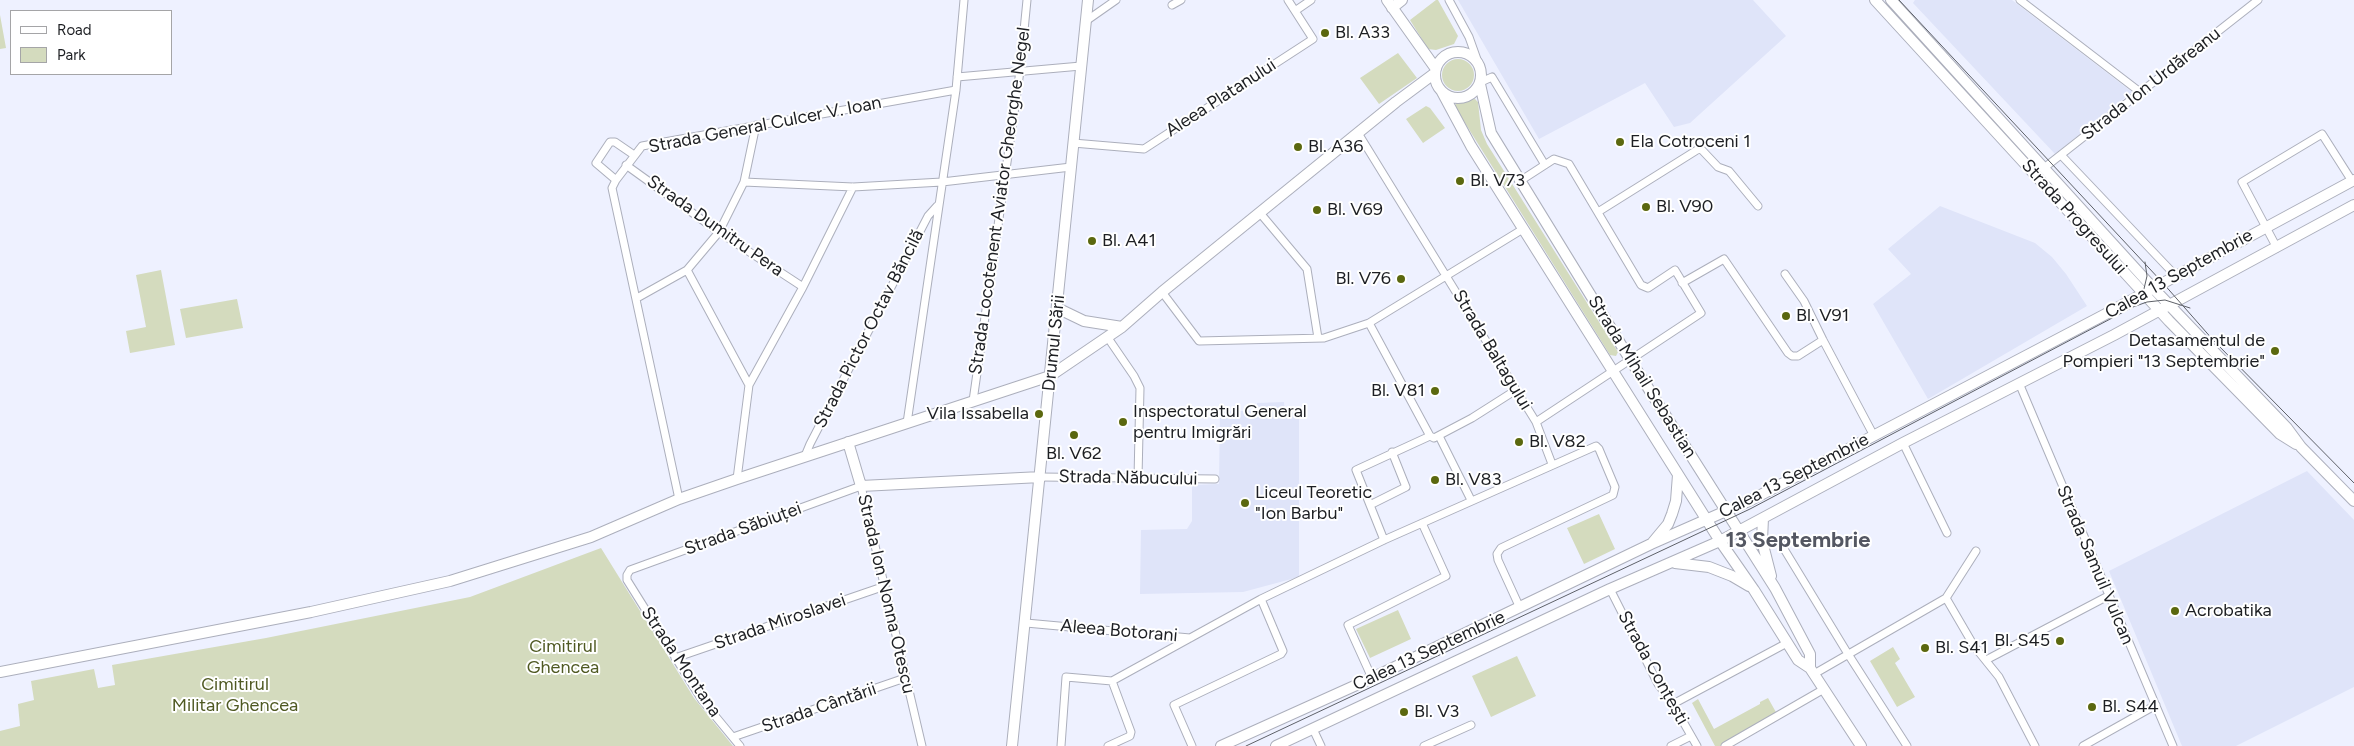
<!DOCTYPE html>
<html>
<head>
<meta charset="utf-8">
<style>
	body { margin:0 }
	#map { position:relative; width:2354px; height:746px; overflow:hidden; background:#eef1ff; font-family:Figtree,sans-serif }
	canvas { display:block }
	.legend { position:absolute; left:10px; top:10px; width:162px; height:65px; box-sizing:border-box; background:#fff; border:1px solid #a5a5a7; margin:0; padding:6px 9px; list-style:none; font-size:15px; color:#1d1f23 }
	.legend li { display:flex; align-items:center; gap:10px; height:25px }
	.legend b { width:25px; border:1px solid #a5a5a7 }
</style>
</head>
<body>
<div id="map">
<canvas width="2354" height="746"></canvas>
<ul class="legend">
<li><b style="height:6px;background:#fff"></b>Road</li>
<li><b style="height:14px;background:#d4dbbe"></b>Park</li>
</ul>
</div>
<script>
const g = document.querySelector('canvas').getContext('2d');
g.lineJoin = 'round';
function fillPath(path, color) {
  g.fillStyle = color;
  g.fill(path, 'evenodd');
}
function poly(rows) {
  const path = new Path2D();
  for (const r of rows) {
    if (r.length === 3) {
      path.moveTo(r[0] + r[2], r[1]);
      path.arc(r[0], r[1], r[2], 0, 2 * Math.PI);
      continue;
    }
    path.moveTo(r[0], r[1]);
    for (let i = 2; i < r.length; i += 2) path.lineTo(r[i], r[i + 1]);
  }
  return path;
}
function strokePath(path, color, width, dash) {
  g.strokeStyle = color;
  g.lineWidth = width;
  g.lineCap = dash ? 'butt' : 'round';
  g.setLineDash(dash || []);
  g.stroke(path);
}
function label(font, color, halo, rows, align = 'center') {
  g.font = font + ' Figtree,sans-serif';
  g.lineWidth = 4;
  g.setLineDash([]);
  g.textBaseline = 'middle';
  g.strokeStyle = halo;
  g.fillStyle = color;
  for (const [text, x, y, turn = 0] of rows) {
    g.save();
    g.translate(x, y);
    g.rotate((+turn || 0) * Math.PI / 180);
    g.textAlign = isNaN(turn) ? turn : align;
    if (halo) g.strokeText(text, 0, 0);
    g.fillText(text, 0, 0);
    g.restore();
  }
}
const built = poly([
	[1458,0,1753,0,1786,36,1690,123,1674,127,1645,83,1539,139],
	[1915,0,2012,0,2132,92,2055,154,1913,3],
	[1940,206,2035,243,2052,257,2066,274,2087,306,1928,399,1873,304,1911,274,1888,249],
	[1284,402,1285,413,1299,413,1299,577,1243,592,1140,594,1141,530,1187,529,1192,521,1192,485,1219,484,1220,411,1257,411,1257,403],
	[2307,471,2354,520,2354,687,2236,746,2182,746,2109,571]
]);
const green = poly([
	[1436,0,1438,0,1458,36,1454,44,1436,50,1428,49,1410,20],
	[0,15,6,48,0,49],
	[1398,53,1417,78,1379,104,1360,78],
	[1458,75,16],
	[1475,99,1478,102,1481,130,1487,144,1618,352,1616,356,1610,355,1455,107,1456,103],
	[1426,106,1430,108,1445,128,1423,143,1406,119],
	[161,270,175,345,130,353,126,331,146,327,136,275],
	[237,299,243,328,186,338,180,309],
	[1599,514,1615,549,1584,564,1567,528],
	[601,548,694,698,733,746,0,746,0,731,20,726,18,704,34,700,31,681,94,669,98,688,115,685,112,665,266,638,470,597],
	[1398,610,1411,639,1370,658,1356,629],
	[1893,647,1900,659,1895,663,1915,697,1897,707,1870,661],
	[1517,656,1536,696,1491,717,1472,676],
	[1768,698,1777,714,1720,746,1715,746,1692,703,1698,699,1714,729,1760,704,1760,702]
]);
const street = poly([
	[1449,0,1469,37,1479,65],
	[2020,0,2140,92],
	[1172,5,1181,0],
	[1295,11,1311,0],
	[1086,21,1116,0],
	[957,77,1081,66],
	[1481,82,1492,77,1545,165],
	[1358,133,1536,422,1552,464],
	[1073,143,1144,149,1313,39,1288,0],
	[2061,155,2175,275],
	[626,165,719,232,803,287],
	[2044,168,2258,0],
	[616,180,596,163,610,142,615,142,634,155],
	[1520,181,1554,159,1569,164,1641,285,1648,288,1675,270,1701,313,1536,422],
	[744,182,853,187,942,182,1071,167],
	[1598,212,1697,150,1701,149,1718,167,1729,171,1758,206],
	[1260,213,1307,269,1318,338],
	[2277,248,2242,182,2322,134,2352,181],
	[687,270,749,385],
	[1785,274,1804,301,1823,340,1874,436],
	[1682,283,1724,259,1788,353,1792,356,1798,356,1823,340],
	[1162,292,1199,341,1324,338,1369,323,1523,229],
	[637,298,687,270,719,232,744,182,756,125],
	[1369,323,1430,436,1434,438,1472,418,1516,390],
	[1108,338,1134,376,1140,388,1138,478],
	[2019,383,2173,746],
	[973,401,1020,71,1027,0],
	[907,423,956,90,964,0],
	[1439,436,1471,500],
	[1903,443,1947,533],
	[805,456,810,444,928,216,937,206],
	[1041,477,1215,479],
	[737,479,749,385,803,287,853,187],
	[679,499,612,188,616,180,642,146,956,90],
	[1370,505,1406,487,1392,452],
	[1384,540,1356,470,1430,436],
	[1781,544,1848,654,1907,746],
	[1610,589,1658,684,1673,704,1697,746],
	[1946,598,1974,646,1999,677,2035,746],
	[1026,623,1190,638],
	[675,658,885,586],
	[1986,660,2108,596],
	[1814,674,1946,598,1976,551],
	[1372,678,1348,625,1446,576,1422,523],
	[1673,704,1787,643],
	[1313,729,1321,746],
	[733,737,905,678],
	[740,746,702,700,627,580,627,575,630,570,861,486,922,746],
	[1061,746,1066,677,1112,681,1261,599,1384,540,1596,446,1599,449,1615,487,1613,495,1501,548,1497,554,1498,560,1520,608],
	[1108,746,1130,736,1131,732,1112,681],
	[1192,746,1174,705,1281,654,1283,651,1261,599],
	[1424,746,1471,725],
	[1671,746,1691,736],
	[1725,746,1824,689],
	[2083,746,2156,705]
]);
const secondary = poly([
	[1387,0,1436,69],
	[1875,0,2169,321,2280,434,2296,444],
	[1891,0,2153,288,2287,428,2301,447,2354,501],
	[1392,8,1402,0],
	[1458,75,23],
	[1480,84,1491,133,1631,361,1775,588,1810,654,1810,668],
	[1442,92,1471,146,1720,541,1754,590,1798,660,1810,668,1861,746],
	[1057,308,1084,321,1122,327],
	[848,442,861,486,1041,477],
	[1763,518,1762,541,1771,576],
	[1653,542,1668,524,1672,514,1676,501,1678,475],
	[1675,563,1709,567,1732,576,1749,586],
	[0,672,311,612,450,581,591,537,679,499,737,479,1050,376,1122,327,1162,292,1396,102,1435,73],
	[1012,746,1088,0],
	[1221,746,1372,678,1651,544,1751,500,2102,316,2354,180],
	[1276,746,1610,589,1720,541,1903,443,2114,335,2354,205]
]);
const tram = poly([
	[1899,0,2162,282,2214,341,2354,483],
	[2134,306,2143,293,2147,276,2145,262],
	[1246,746,1750,509,2133,307,2147,302,2165,300,2190,308]
]);
const markers = [
	[1325,33,5,"#5b680f"],
	[1620,142,5,"#5b680f"],
	[1298,147,5,"#5b680f"],
	[1460,181,5,"#5b680f"],
	[1646,207,5,"#5b680f"],
	[1317,210,5,"#5b680f"],
	[1092,241,5,"#5b680f"],
	[1401,279,5,"#5b680f"],
	[1786,316,5,"#5b680f"],
	[2275,351,5,"#5b680f"],
	[1435,391,5,"#5b680f"],
	[1039,414,5,"#5b680f"],
	[1123,422,5,"#5b680f"],
	[1074,435,5,"#5b680f"],
	[1519,442,5,"#5b680f"],
	[1435,480,5,"#5b680f"],
	[1245,503,5,"#5b680f"],
	[2175,611,5,"#5b680f"],
	[2060,641,5,"#5b680f"],
	[1925,648,5,"#5b680f"],
	[2092,707,5,"#5b680f"],
	[1404,712,5,"#5b680f"]
];
const poiNames = [
	["Bl. A33",1335,33],
	["Ela Cotroceni 1",1630,142],
	["Bl. A36",1308,147],
	["Bl. V73",1470,181],
	["Bl. V90",1656,207],
	["Bl. V69",1327,210],
	["Bl. A41",1102,241],
	["Bl. V76",1391,279,"right"],
	["Bl. V91",1796,316],
	["Detasamentul de",2265,341,"right"],
	["Pompieri \"13 Septembrie\"",2265,362,"right"],
	["Bl. V81",1425,391,"right"],
	["Inspectoratul General",1133,412],
	["pentru Imigrări",1133,433],
	["Vila Issabella",1029,414,"right"],
	["Bl. V82",1529,442],
	["Bl. V62",1074,454,"center"],
	["Bl. V83",1445,480],
	["Liceul Teoretic",1255,493],
	["\"Ion Barbu\"",1255,514],
	["Acrobatika",2185,611],
	["Bl. S45",2050,641,"right"],
	["Bl. S41",1935,648],
	["Bl. S44",2102,707],
	["Bl. V3",1414,712]
];
const streetNames = [
	["Strada Ion Urdăreanu",2151,84,-38],
	["Aleea Platanului",1221,98,-33],
	["Strada General Culcer V. Ioan",765,125,-11],
	["Strada Locotenent Aviator Gheorghe Negel",1000,201,-82],
	["Strada Progresului",2074,217,48],
	["Strada Dumitru Pera",715,226,35],
	["Calea 13 Septembrie",2179,274,-29],
	["Strada Pictor Octav Băncilă",869,329,-63],
	["Drumul Sării",1054,343,-84],
	["Strada Baltagului",1492,350,59],
	["Strada Mihail Sebastian",1642,377,58],
	["Calea 13 Septembrie",1794,476,-27],
	["Strada Năbucului",1128,478,1],
	["Strada Săbiuței",743,529,-20],
	["Strada Samuil Vulcan",2095,565,67],
	["Strada Ion Nonna Otescu",886,594,77],
	["Strada Miroslavei",780,622,-19],
	["Aleea Botorani",1119,631,5],
	["Calea 13 Septembrie",1429,651,-25],
	["Strada Montana",681,662,56],
	["Strada Conțești",1653,668,61],
	["Strada Cântării",819,708,-19]
];
const parkNames = [
	["Cimitirul",563,647],
	["Ghencea",563,668],
	["Cimitirul",235,685],
	["Militar Ghencea",235,706]
];
const districtNames = [
	["13 Septembrie",1798,541]
];
fillPath(built, '#dfe4f9');
fillPath(green, '#d4dbbe');
strokePath(street, '#acafbc', 9);
strokePath(secondary, '#acafbc', 12);
strokePath(street, '#fff', 7);
strokePath(secondary, '#fff', 10);
strokePath(tram, '#5e6168', 1);
for (const [x, y, r, color] of markers) {
  const dot = new Path2D();
  dot.arc(x, y, r, 0, 2 * Math.PI);
  g.fillStyle = color;
  g.fill(dot);
  strokePath(dot, '#fff', 2);
}
label('18px', '#1d1f23', '#fff', poiNames, 'left');
label('18px', '#1d1f23', '#fff', streetNames);
label('18px', '#4f5922', '#fff', parkNames);
label('bold 22px', '#545762', '#fff', districtNames);
</script>
</body>
</html>
